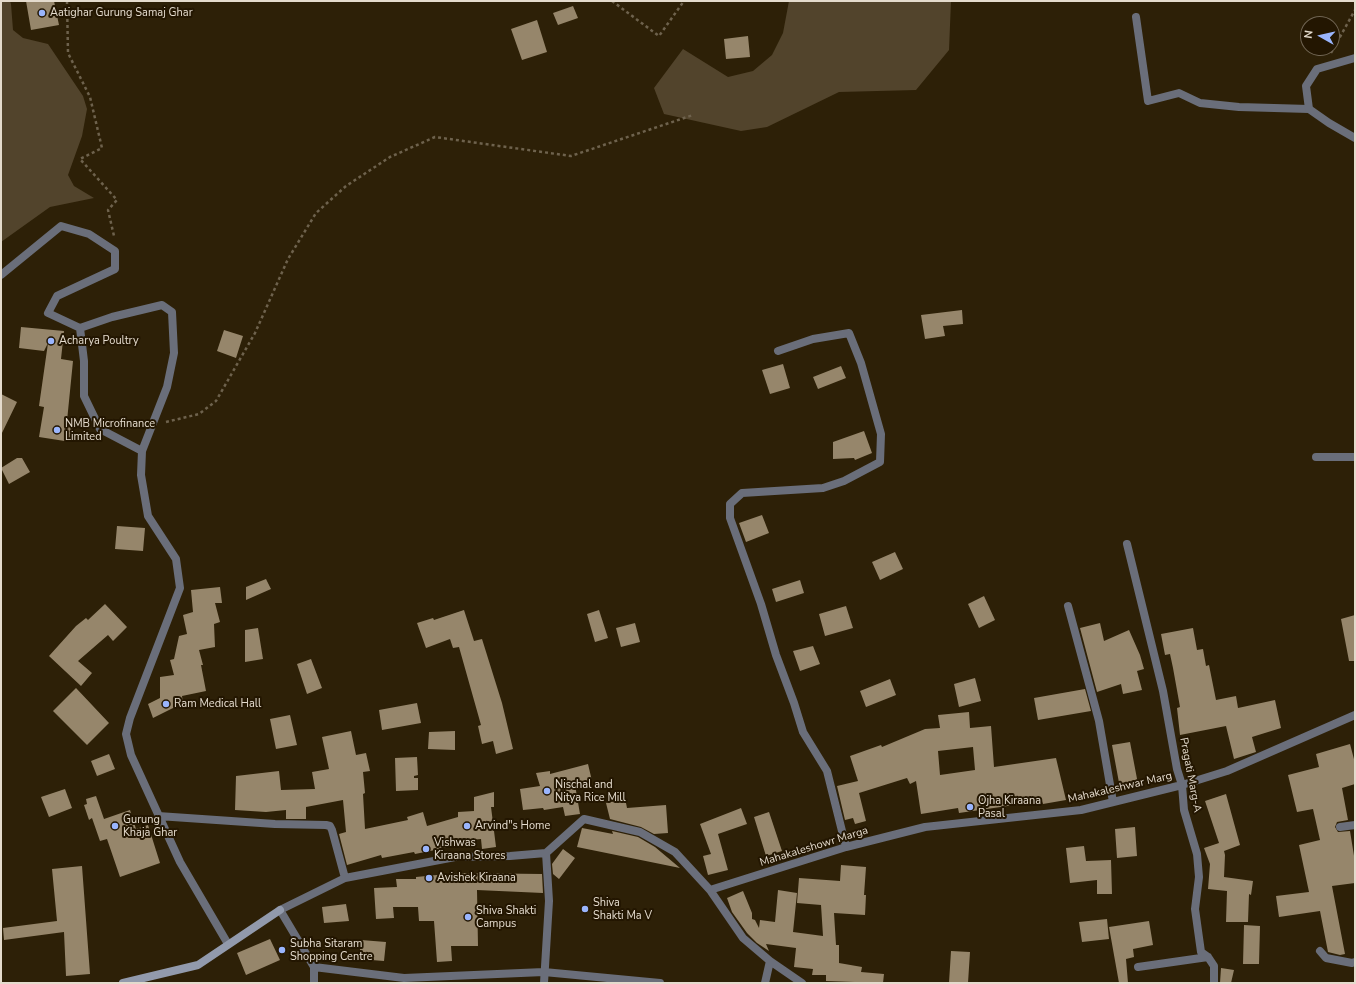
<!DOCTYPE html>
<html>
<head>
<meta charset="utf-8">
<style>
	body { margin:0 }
	#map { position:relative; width:1356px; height:984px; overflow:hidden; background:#2d2007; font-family:"Nunito Sans",sans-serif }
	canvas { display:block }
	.frame { position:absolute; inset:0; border:2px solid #e4dbcd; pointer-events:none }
	.north { position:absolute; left:1300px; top:16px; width:40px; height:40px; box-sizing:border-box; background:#231601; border:1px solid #706553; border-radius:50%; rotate:278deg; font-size:11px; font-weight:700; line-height:16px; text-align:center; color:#e4dbcd }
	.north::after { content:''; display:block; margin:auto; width:14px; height:18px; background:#9ab5fd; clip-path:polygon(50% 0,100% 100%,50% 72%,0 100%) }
</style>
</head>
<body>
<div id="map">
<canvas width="1356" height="984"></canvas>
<div class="frame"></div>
<div class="north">N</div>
</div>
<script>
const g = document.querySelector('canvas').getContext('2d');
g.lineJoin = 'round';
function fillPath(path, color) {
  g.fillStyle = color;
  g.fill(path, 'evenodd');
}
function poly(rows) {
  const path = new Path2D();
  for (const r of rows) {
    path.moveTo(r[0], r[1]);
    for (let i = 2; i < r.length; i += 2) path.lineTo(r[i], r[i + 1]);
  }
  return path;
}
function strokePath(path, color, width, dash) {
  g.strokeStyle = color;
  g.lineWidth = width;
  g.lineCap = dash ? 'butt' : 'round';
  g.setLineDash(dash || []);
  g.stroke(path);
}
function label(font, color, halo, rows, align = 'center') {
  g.font = font + ' "Nunito Sans",sans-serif';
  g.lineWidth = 4;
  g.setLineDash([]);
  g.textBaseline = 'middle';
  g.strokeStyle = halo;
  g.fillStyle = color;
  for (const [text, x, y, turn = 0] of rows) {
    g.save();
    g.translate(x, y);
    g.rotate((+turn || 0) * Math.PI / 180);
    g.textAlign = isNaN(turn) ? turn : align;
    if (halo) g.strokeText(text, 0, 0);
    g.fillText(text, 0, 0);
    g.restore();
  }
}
const forest = poly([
	[1,1,10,1,11,4,13,30,23,38,48,44,83,96,87,109,82,136,68,175,74,186,94,198,50,207,1,242],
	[789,1,951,1,949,50,916,90,839,92,767,127,741,131,664,114,654,88,683,49,728,77,753,71,772,55,783,33]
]);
const building = poly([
	[26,1,54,1,59,25,31,30],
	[573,6,578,18,558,25,553,13],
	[537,20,547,52,522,60,511,29],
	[748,36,750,57,726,59,724,39],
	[962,310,963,324,943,326,945,336,925,339,921,315],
	[21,327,64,331,61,359,73,361,67,421,74,422,71,442,39,437,44,407,39,406,48,343,44,351,19,348],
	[224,330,243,336,236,358,217,351],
	[783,364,790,388,770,394,762,370],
	[841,366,846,378,818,389,813,377],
	[1,394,17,402,1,435],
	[864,431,872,453,855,460,854,458,833,459,833,442],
	[17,458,22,458,30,472,9,484,1,468],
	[762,515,769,533,746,542,739,523],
	[117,526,145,528,143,551,115,549],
	[895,552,903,569,880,580,872,562],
	[266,579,271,589,246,600,246,587],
	[800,580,804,593,776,602,772,589],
	[220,587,222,603,215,603,220,622,214,624,215,647,199,650,203,665,201,665,206,691,182,696,183,703,153,718,148,704,160,698,160,677,174,675,170,660,174,659,179,636,187,634,183,615,193,612,191,590],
	[984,596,995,620,979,628,968,604],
	[105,604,127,627,113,641,108,635,78,661,92,673,81,686,49,656,76,626,86,618,88,620],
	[846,606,853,628,825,636,819,614],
	[464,610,474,641,482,639,502,703,513,749,496,754,493,741,482,744,478,726,481,725,459,647,453,648,450,639,426,648,417,623,433,618,434,620],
	[599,610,608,638,595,642,587,614],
	[1355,615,1355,661,1349,661,1341,619],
	[635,623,640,642,621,647,616,628],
	[1100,623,1104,641,1129,630,1140,655,1144,669,1137,671,1142,690,1123,694,1121,684,1097,692,1080,628],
	[258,628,263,659,245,662,245,630],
	[1193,628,1197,650,1203,649,1206,666,1209,665,1216,700,1236,696,1238,708,1275,700,1281,728,1252,737,1256,752,1234,759,1226,726,1180,735,1177,708,1180,707,1173,668,1170,654,1165,655,1161,634],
	[813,646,820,664,800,671,793,651],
	[311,659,322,688,307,694,297,664],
	[975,678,981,701,959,707,954,684],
	[890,679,896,695,866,707,860,691],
	[76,688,109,723,87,745,53,711],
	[1085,689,1091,711,1038,720,1034,698],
	[417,703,421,723,382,730,379,710],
	[969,712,970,728,991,726,994,767,1056,758,1066,800,1043,804,1042,801,959,813,958,808,921,814,916,781,910,784,907,778,859,793,866,821,855,824,853,818,845,820,837,786,858,781,850,756,881,745,882,747,925,729,940,728,938,715],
	[973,747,975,770,940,775,938,751],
	[290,715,297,745,276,749,270,719],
	[351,731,356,755,366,753,370,771,363,772,365,793,363,794,365,829,408,820,407,817,423,812,427,826,458,817,458,812,474,811,474,797,494,792,494,807,491,807,496,847,482,849,481,839,450,842,451,846,435,850,415,854,414,852,382,858,381,855,347,865,339,834,346,832,343,800,306,807,306,819,286,819,286,810,266,812,235,810,236,776,279,771,281,790,315,789,312,772,329,769,322,737],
	[455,731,455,750,428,749,429,732],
	[1130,742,1138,784,1120,788,1112,745],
	[1350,744,1355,763,1355,784,1342,788,1348,820,1337,822,1335,827,1338,832,1350,831,1355,862,1355,883,1332,886,1345,954,1340,955,1328,952,1320,911,1279,917,1276,896,1309,892,1299,845,1320,840,1313,809,1297,812,1288,775,1319,767,1316,754],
	[109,754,115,769,97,776,91,761],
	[417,757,418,775,414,776,414,778,418,778,418,790,396,791,395,758],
	[588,764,592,781,575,785,580,814,565,816,563,807,544,810,543,808,523,810,520,789,540,786,536,773,550,771,550,774],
	[65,789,72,808,49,817,41,797],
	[1226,794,1240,845,1224,851,1225,855,1224,877,1253,881,1251,895,1249,894,1248,922,1226,922,1227,891,1208,889,1210,864,1204,848,1219,843,1205,801],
	[96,796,104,819,130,810,136,829,148,825,160,863,120,877,107,839,100,841,92,818,89,820,84,805,87,804,86,799],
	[625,798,627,808,666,805,668,833,654,834,641,827,610,819,606,803],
	[741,808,747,824,718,834,728,870,708,875,703,856,711,854,700,824],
	[769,812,782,851,766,856,754,817],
	[1135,827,1137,856,1117,858,1115,829],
	[582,828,613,834,612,831,638,837,655,847,680,868,577,847],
	[1084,846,1086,861,1111,860,1112,894,1097,894,1097,880,1070,883,1066,848],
	[563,849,575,858,559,879,553,874,552,864],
	[841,865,866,867,864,895,866,895,865,915,834,913,836,945,839,945,839,963,862,967,861,972,884,974,883,983,826,981,826,975,812,975,813,969,794,967,796,948,766,944,769,951,757,943,747,933,732,912,727,898,743,891,752,913,752,919,755,920,759,928,760,920,775,922,778,890,797,893,793,932,823,936,821,905,797,903,799,878,840,881],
	[82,866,90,974,66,976,64,932,4,940,3,928,57,921,52,869],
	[458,873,542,874,543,893,477,890,478,946,451,946,452,961,437,962,434,921,419,921,418,907,393,907,394,918,376,919,374,888,397,887,396,879,416,879,416,877],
	[346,904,349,921,324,923,322,907],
	[1107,919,1109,939,1082,942,1079,922],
	[1149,921,1153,945,1133,949,1134,957,1126,959,1128,983,1119,983,1109,927],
	[1244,925,1260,926,1259,964,1243,964],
	[270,939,280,960,246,975,237,953],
	[361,940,386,942,384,961,359,959],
	[951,951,970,952,968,983,949,983],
	[1221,968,1234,970,1231,983,1220,983]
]);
const path = poly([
	[67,1,68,53,90,97,102,148,80,159,117,200,108,210,114,236],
	[612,1,659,36,684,1],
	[1331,53,1355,10],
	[166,422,199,414,216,401,255,333,288,259,316,213,346,186,390,157,435,137,571,156,693,115]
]);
const lane = poly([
	[1136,17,1148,101,1179,93,1200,103,1239,107,1309,109],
	[1340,827,1355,825]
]);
const street = poly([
	[1355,58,1317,69,1306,86,1309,109,1329,123,1355,138],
	[1,275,61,226,89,234,115,251,115,269,57,296,48,313,80,328,112,317,162,305,172,312,174,353,167,387,142,451,141,475,148,516,176,559,180,588,130,718,126,734,131,755,180,862,228,944],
	[80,328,84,361,84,396,100,429,142,451],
	[778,351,813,339,849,333,861,363,881,434,880,462,844,481,823,488,742,493,730,504,730,518,761,604,776,655,794,703,803,732,827,771,846,847],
	[1316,457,1355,457],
	[1127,544,1163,691,1177,769,1182,785,1184,810,1197,854,1199,877,1195,909,1201,952,1208,957,1214,966,1214,983],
	[1068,606,1099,721,1113,802],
	[158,816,275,824,326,825,330,826,332,830,345,878],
	[710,890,846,847,925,827,1081,810,1182,785,1227,771,1355,715],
	[1320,951,1326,958,1352,963,1355,962],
	[770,961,802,983],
	[1138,967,1208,957],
	[314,983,314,967],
	[544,983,549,901,546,853],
	[660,983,544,972,404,978,314,967,280,910,345,878,455,857,510,856,546,853,584,819,640,832,675,852,710,890,743,938,770,961,765,983]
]);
const secondary = poly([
	[123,983,198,965,280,910]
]);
const markers = [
	[42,13,4,"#9ab5fd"],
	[51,341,4,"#9ab5fd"],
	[57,430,4,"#9ab5fd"],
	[166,704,4,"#9ab5fd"],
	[547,791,4,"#9ab5fd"],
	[970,807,4,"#9ab5fd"],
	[115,826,4,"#9ab5fd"],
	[467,826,4,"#9ab5fd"],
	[426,849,4,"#9ab5fd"],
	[429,878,4,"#9ab5fd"],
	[585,909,4,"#9ab5fd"],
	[468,917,4,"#9ab5fd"],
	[282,950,4,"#9ab5fd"]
];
const poiNames = [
	["Aatighar Gurung Samaj Ghar",50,13],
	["Acharya Poultry",59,341],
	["NMB Microfinance",65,424],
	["Limited",65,437],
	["Ram Medical Hall",174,704],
	["Nischal and",555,785],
	["Nitya Rice Mill",555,798],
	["Ojha Kiraana",978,801],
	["Pasal",978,814],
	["Gurung",123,820],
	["Khaja Ghar",123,833],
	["Arvind\"s Home",475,826],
	["Vishwas",434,843],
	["Kiraana Stores",434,856],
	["Avishek Kiraana",437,878],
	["Shiva",593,903],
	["Shakti Ma V",593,916],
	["Shiva Shakti",476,911],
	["Campus",476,924],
	["Subha Sitaram",290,944],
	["Shopping Centre",290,957]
];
const streetNames = [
	["Pragati Marg-A",1190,775,79],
	["Mahakaleshwar Marg",1120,788,-13],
	["Mahakaleshowr Marga",814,847,-17]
];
fillPath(forest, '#52442c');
fillPath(building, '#96866b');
strokePath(path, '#6e624d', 2.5, [3, 3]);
strokePath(lane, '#6a6e7a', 8);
strokePath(street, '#6a6e7a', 8);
strokePath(secondary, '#929aac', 8);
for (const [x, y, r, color] of markers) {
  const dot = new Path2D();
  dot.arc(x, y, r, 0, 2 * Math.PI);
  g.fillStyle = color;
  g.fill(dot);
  strokePath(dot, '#231601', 1.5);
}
label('11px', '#e4dbcd', '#231601', poiNames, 'left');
label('11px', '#e4dbcd', '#231601', streetNames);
</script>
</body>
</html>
